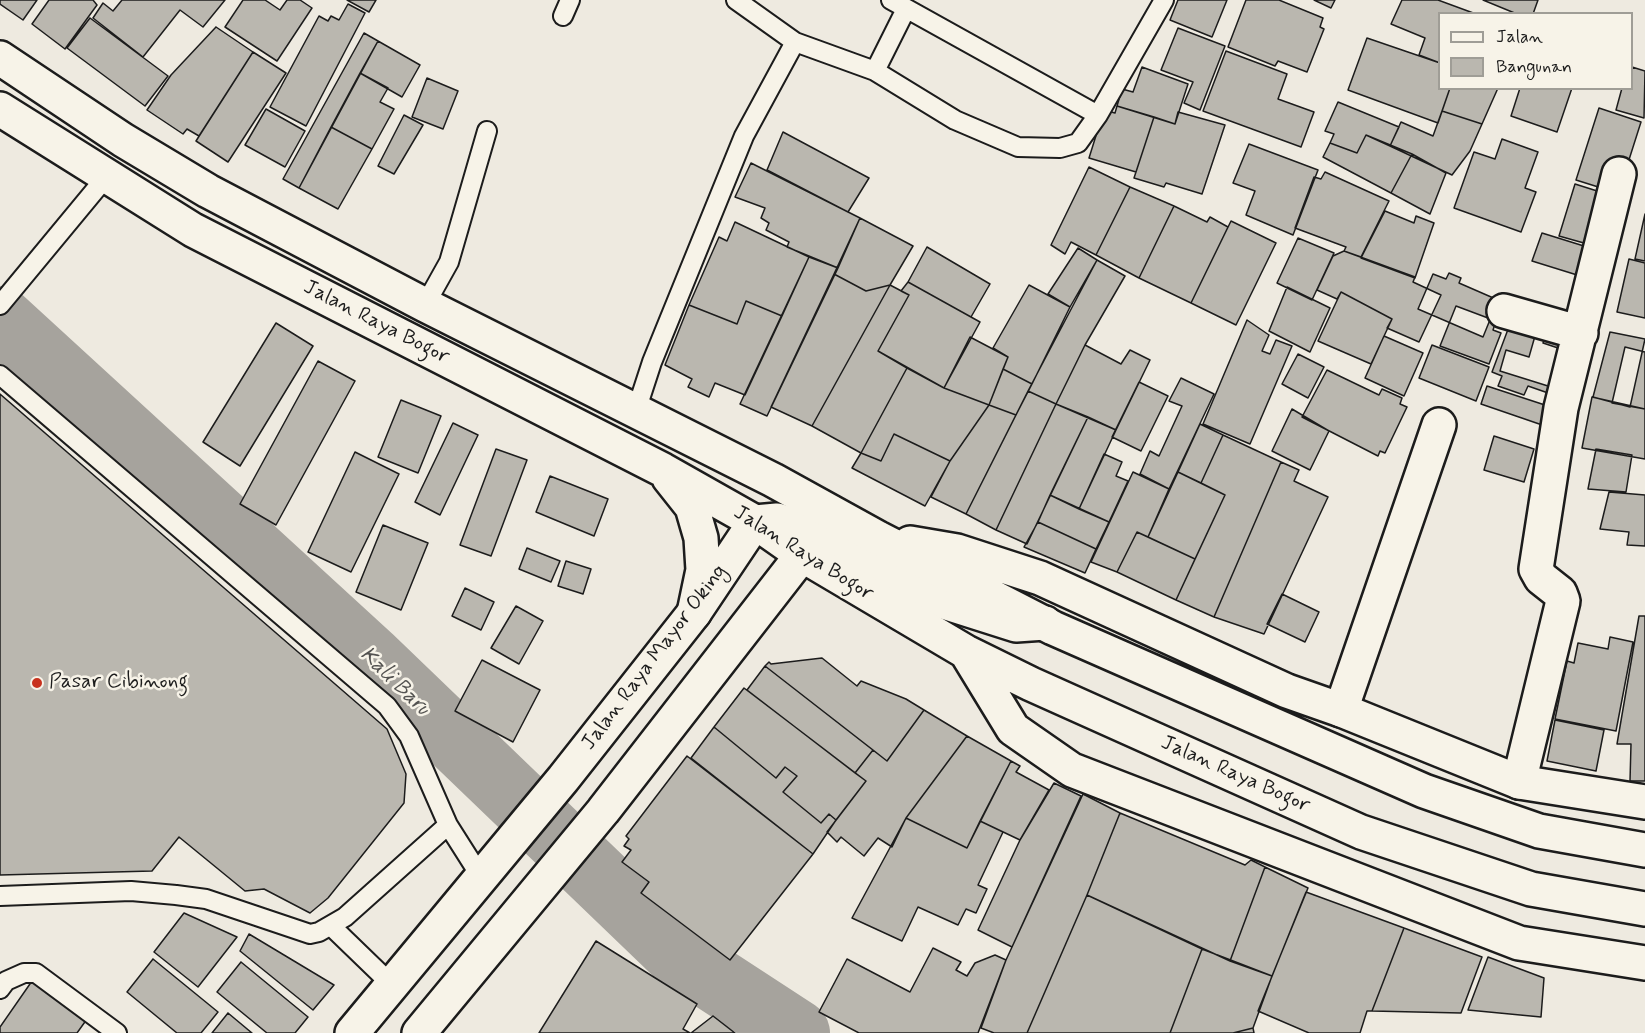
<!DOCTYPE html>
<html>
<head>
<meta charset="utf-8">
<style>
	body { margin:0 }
	#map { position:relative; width:1645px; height:1033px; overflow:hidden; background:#eeeae0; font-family:Mynerve,sans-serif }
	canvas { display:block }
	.legend { position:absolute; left:1438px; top:12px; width:195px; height:78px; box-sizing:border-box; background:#f7f3e8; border:2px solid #9f9d96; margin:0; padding:8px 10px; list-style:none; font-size:18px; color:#1c1c1c }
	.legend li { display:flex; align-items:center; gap:12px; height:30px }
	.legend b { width:30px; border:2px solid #9f9d96 }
</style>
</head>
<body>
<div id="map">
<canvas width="1645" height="1033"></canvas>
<ul class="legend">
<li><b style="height:8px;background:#f7f3e8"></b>Jalan</li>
<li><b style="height:16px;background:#bab7af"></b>Bangunan</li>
</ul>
</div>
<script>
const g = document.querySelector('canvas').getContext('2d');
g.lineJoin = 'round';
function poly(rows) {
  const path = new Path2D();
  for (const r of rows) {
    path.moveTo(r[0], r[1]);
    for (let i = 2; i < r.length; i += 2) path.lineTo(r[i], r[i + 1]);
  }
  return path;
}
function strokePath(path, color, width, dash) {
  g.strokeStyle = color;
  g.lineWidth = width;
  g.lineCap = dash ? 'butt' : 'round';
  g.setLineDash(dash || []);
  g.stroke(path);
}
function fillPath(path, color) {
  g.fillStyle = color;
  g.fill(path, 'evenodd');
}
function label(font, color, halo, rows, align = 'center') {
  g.font = font + ' Mynerve,sans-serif';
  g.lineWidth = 5;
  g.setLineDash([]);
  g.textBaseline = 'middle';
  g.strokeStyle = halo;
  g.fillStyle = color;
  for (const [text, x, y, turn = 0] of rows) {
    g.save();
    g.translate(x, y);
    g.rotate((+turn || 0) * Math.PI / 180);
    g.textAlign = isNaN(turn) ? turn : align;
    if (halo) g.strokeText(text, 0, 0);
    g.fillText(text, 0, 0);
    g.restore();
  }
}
const river = poly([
	[0,319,370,658,682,958,797,1033]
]);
const building = poly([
	[0,0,37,0,23,20,0,4,0,0],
	[49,0,93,0,97,5,65,49,32,24,49,0],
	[122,0,225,0,203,27,180,10,143,57,93,18,103,3,113,11,122,0],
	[243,0,265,0,280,10,287,0,300,0,312,8,277,61,225,27,243,0],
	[347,0,376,0,369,12,347,0],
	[1178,0,1227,0,1212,37,1170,20,1178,0],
	[1246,0,1279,0,1323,18,1320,27,1324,29,1307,72,1278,61,1275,66,1228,47,1246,0],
	[1314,0,1335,0,1331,8,1314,0],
	[1402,0,1438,0,1476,14,1440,14,1440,63,1419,55,1425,38,1391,24,1402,0],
	[1483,0,1538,0,1533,14,1517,14,1483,0],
	[348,4,365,13,306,126,270,107,319,16,328,21,331,16,339,20,348,4],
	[90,18,168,76,145,106,67,48,90,18],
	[216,27,253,52,199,136,187,129,183,134,147,110,171,75,216,27],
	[1178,28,1225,46,1200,110,1184,103,1193,82,1161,70,1178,28],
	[364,33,378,41,299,188,283,179,364,33],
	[1367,38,1440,63,1440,88,1450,88,1438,123,1348,90,1367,38],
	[378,41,420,65,402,97,360,73,378,41],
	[1226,51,1287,74,1278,99,1314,112,1301,147,1203,111,1226,51],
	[253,52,286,73,228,162,196,141,253,52],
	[1142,67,1188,84,1175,124,1117,106,1122,89,1133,92,1142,67],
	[1632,67,1645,71,1644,118,1616,110,1622,88,1632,88,1632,67],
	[360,73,388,88,380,102,394,109,372,149,331,127,360,73],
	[427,78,458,91,443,129,412,117,427,78],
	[1450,88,1498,88,1482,124,1442,111,1450,88],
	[1520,88,1572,88,1557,132,1511,116,1520,88],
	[1338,102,1399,127,1390,146,1366,135,1357,153,1330,143,1334,134,1325,131,1338,102],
	[1117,106,1154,117,1136,172,1089,158,1104,110,1115,113,1117,106],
	[1599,108,1641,122,1627,166,1611,191,1576,180,1599,108],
	[266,109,305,131,285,167,245,145,266,109],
	[1442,111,1482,124,1470,151,1452,175,1390,146,1401,122,1433,136,1442,111],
	[1178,112,1225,125,1202,194,1166,183,1164,187,1134,178,1154,117,1175,124,1178,112],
	[404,115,423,125,394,174,378,166,404,115],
	[331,127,372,149,338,209,299,188,331,127],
	[783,132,869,178,848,212,767,170,783,132],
	[1366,135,1412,154,1391,193,1323,157,1330,143,1357,153,1366,135],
	[1502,139,1538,152,1525,188,1536,192,1521,232,1454,208,1474,152,1495,159,1502,139],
	[1249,144,1318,170,1293,235,1246,215,1255,191,1233,183,1249,144],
	[1412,154,1446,173,1430,214,1391,193,1412,154],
	[751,163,860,218,838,268,787,247,789,242,766,230,769,223,761,218,765,208,735,197,751,163],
	[1089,167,1130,187,1096,255,1071,242,1065,254,1051,245,1089,167],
	[1325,172,1389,201,1361,257,1344,251,1346,247,1295,228,1314,177,1321,179,1325,172],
	[1575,184,1613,196,1598,247,1559,236,1575,184],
	[1130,187,1174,206,1139,278,1096,255,1130,187],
	[1174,206,1207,222,1210,217,1228,227,1191,303,1139,278,1174,206],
	[1385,211,1414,223,1416,216,1434,223,1415,278,1361,258,1385,211],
	[1645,214,1645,261,1635,259,1645,214],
	[860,218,913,246,890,285,866,291,834,274,860,218],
	[1231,221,1276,243,1236,325,1191,303,1231,221],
	[735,222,809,257,782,316,746,301,737,324,689,305,719,237,727,241,735,222],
	[1542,233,1600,251,1590,279,1532,261,1542,233],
	[1298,238,1334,253,1312,300,1277,283,1298,238],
	[927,247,990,284,971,317,908,282,927,247],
	[1078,248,1097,260,1070,307,1048,294,1078,248],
	[1344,251,1415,277,1413,282,1441,295,1419,342,1387,328,1392,319,1341,292,1337,299,1317,290,1333,256,1344,251],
	[809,257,838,268,767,416,740,404,809,257],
	[1629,259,1645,263,1645,318,1617,312,1629,259],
	[1097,260,1125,276,1085,345,1056,404,1028,391,1097,260],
	[1449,273,1461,278,1459,283,1498,300,1483,337,1418,309,1433,274,1446,279,1449,273],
	[834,274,866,291,890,285,812,426,771,407,834,274],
	[908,282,980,322,944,388,878,351,909,295,901,291,908,282],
	[890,285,909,295,878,351,907,368,861,453,812,426,890,285],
	[1029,285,1070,307,1032,384,1003,369,1008,357,993,348,1029,285],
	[1287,287,1330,308,1310,352,1269,331,1287,287],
	[1341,292,1392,319,1371,364,1318,341,1341,292],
	[746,301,782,316,745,395,715,383,709,397,688,387,692,379,665,365,689,305,737,324,746,301],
	[1456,306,1496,321,1493,330,1501,333,1489,364,1440,346,1456,306],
	[1247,320,1269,335,1262,351,1270,354,1276,340,1292,346,1250,444,1203,424,1247,320],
	[276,323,313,346,240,466,203,442,276,323],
	[1510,324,1545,337,1543,343,1567,351,1551,394,1528,386,1524,395,1498,386,1502,376,1492,372,1510,324],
	[1537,329,1577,342,1564,391,1500,371,1506,350,1529,357,1537,329],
	[1610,332,1645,339,1630,407,1593,397,1610,332],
	[1384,336,1423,353,1404,396,1365,378,1384,336],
	[970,337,1008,357,989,405,944,388,970,337],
	[1085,345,1121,364,1130,350,1150,360,1116,430,1056,404,1085,345],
	[1432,345,1489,367,1476,401,1419,378,1432,345],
	[1625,347,1645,352,1645,409,1612,403,1625,347],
	[1298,354,1324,367,1308,398,1282,384,1298,354],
	[318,361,355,381,276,525,240,504,318,361],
	[907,368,944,388,989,405,950,461,894,434,881,461,861,453,907,368],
	[1003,369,1032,384,1016,415,989,405,1003,369],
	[1327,370,1379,395,1382,389,1402,398,1400,404,1407,407,1385,453,1380,451,1378,456,1302,417,1327,370],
	[1181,378,1214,394,1169,489,1140,474,1150,451,1159,456,1182,406,1169,401,1181,378],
	[1139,382,1168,396,1141,451,1112,437,1139,382],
	[1487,386,1554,408,1548,427,1481,404,1487,386],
	[1028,391,1056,404,996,530,966,514,1028,391],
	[0,394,387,729,406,774,404,803,328,898,310,913,264,889,245,891,179,837,152,871,0,875,0,394],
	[1592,397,1645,409,1645,459,1582,448,1592,397],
	[401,400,441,416,418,473,378,457,401,400],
	[1056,404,1088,417,1027,544,996,530,1056,404],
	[989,405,1016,415,966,514,931,497,950,461,989,405],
	[1292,409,1329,431,1310,470,1272,451,1292,409],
	[1088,417,1116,430,1079,509,1050,495,1088,417],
	[453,423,478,435,440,515,415,502,453,423],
	[1200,424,1223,435,1201,483,1178,472,1200,424],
	[894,434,950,461,925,506,852,468,861,453,881,461,894,434],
	[1223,435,1281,462,1214,617,1176,600,1225,495,1201,483,1223,435],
	[1494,436,1534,449,1524,482,1484,470,1494,436],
	[496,449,527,460,491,556,460,545,496,449],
	[1596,449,1632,455,1626,492,1588,489,1596,449],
	[355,452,399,474,351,572,308,552,355,452],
	[1104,454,1122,462,1116,476,1128,481,1109,522,1079,509,1104,454],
	[1281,462,1299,470,1294,481,1328,497,1264,634,1214,617,1281,462],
	[1133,472,1169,489,1148,537,1137,532,1117,572,1091,562,1133,472],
	[1178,472,1225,495,1195,559,1148,537,1178,472],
	[550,476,608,499,594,536,536,512,550,476],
	[1609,492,1645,495,1645,546,1627,545,1629,532,1600,529,1609,492],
	[1050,495,1109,522,1096,549,1038,522,1050,495],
	[1038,522,1096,549,1085,573,1024,547,1038,522],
	[383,525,428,543,401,610,356,592,383,525],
	[1137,532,1195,559,1176,600,1117,572,1137,532],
	[527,548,560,561,551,582,519,569,527,548],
	[566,561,591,569,583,594,558,586,566,561],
	[465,588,494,602,481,630,452,616,465,588],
	[1282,594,1319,612,1305,642,1267,624,1282,594],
	[516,606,543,621,519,664,491,648,516,606],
	[1639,616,1645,616,1645,781,1630,781,1631,744,1617,744,1639,616],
	[1610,637,1633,642,1616,731,1555,719,1567,661,1574,663,1578,643,1608,649,1610,637],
	[822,658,857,686,861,681,906,699,924,710,887,761,765,666,769,662,771,664,822,658],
	[482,660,540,690,513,742,455,711,482,660],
	[765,666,873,750,855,773,747,690,765,666],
	[744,688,866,781,836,820,829,814,821,823,783,792,797,776,785,767,776,778,714,727,744,688],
	[924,710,967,736,906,818,892,847,878,838,864,856,841,837,837,842,827,832,866,781,855,773,873,750,887,761,924,710],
	[1555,720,1604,730,1596,771,1547,761,1555,720],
	[714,727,776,778,785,767,797,776,783,792,821,823,829,814,836,820,813,854,691,758,714,727],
	[967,736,1011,761,967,848,906,818,967,736],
	[687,756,813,854,730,960,641,893,649,882,622,862,631,850,624,846,629,839,626,836,687,756],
	[1011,761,1020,766,1016,772,1049,790,1020,840,980,821,1011,761],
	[1054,783,1081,796,1012,947,978,930,1020,840,1054,783],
	[1083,794,1120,813,1087,895,1027,1033,994,1033,981,1028,1006,960,1083,794],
	[1120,813,1245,865,1251,860,1265,867,1230,961,1087,895,1120,813],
	[906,818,967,848,980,821,1003,832,978,885,987,889,976,913,966,909,958,925,918,907,902,941,852,918,906,818],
	[1265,867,1308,888,1272,976,1230,961,1265,867],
	[1306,892,1404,928,1372,1011,1367,1011,1360,1033,1309,1033,1258,1011,1306,892],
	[1087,895,1202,949,1170,1033,1027,1033,1087,895],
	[184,913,237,937,198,987,154,952,184,913],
	[1404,928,1482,957,1461,1013,1372,1011,1404,928],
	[249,934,334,985,313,1010,240,951,249,934],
	[596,941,697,1004,683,1029,690,1033,539,1033,596,941],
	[933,948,961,962,956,970,967,976,975,963,995,955,1006,960,978,1033,859,1033,819,1012,847,959,910,992,933,948],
	[1202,949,1272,976,1253,1028,1233,1033,1170,1033,1202,949],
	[1488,957,1544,978,1541,1017,1468,1010,1488,957],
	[153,959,218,1012,201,1033,177,1033,127,992,153,959],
	[241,962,308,1017,295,1033,267,1033,217,992,241,962],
	[32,981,87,1019,77,1033,0,1033,0,1027,32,981],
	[228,1013,252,1033,212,1033,228,1013],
	[713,1016,735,1033,691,1033,713,1016],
	[1253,1028,1254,1033,1233,1033,1253,1028]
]);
const lane = poly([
	[736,0,795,42],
	[891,0,1098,115],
	[563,16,570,0],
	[875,71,906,9],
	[0,305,106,177],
	[425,305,449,262,487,131],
	[0,375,387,706,409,736,448,825,481,877],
	[636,411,652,362,744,136,795,42,875,71,955,120,1018,147,1060,148,1078,143,1098,115,1164,0],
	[0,896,131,891,176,895,206,899,310,934,319,932,345,917,448,825],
	[331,926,392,985],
	[0,989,6,981,24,973,36,973,117,1033]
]);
const street = poly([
	[1504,311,1581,333],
	[1341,710,1439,425],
	[1519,782,1563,601,1560,593,1541,578,1536,569,1561,408,1619,174]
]);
const primary = poly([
	[352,1033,563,779,694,613,755,522,777,520,792,525,931,598,1016,625,1045,623],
	[419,1033,603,811,802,555]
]);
const highway = poly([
	[0,58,123,140,208,191,425,305,773,480,878,538,1053,628,1424,791,1539,831,1645,850],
	[0,109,193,230,663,470,755,522,802,555,966,652,1031,684,1361,832,1531,889,1645,909],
	[669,478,692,507,701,538,703,570,694,613],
	[910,543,957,551,1040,578,1287,691,1341,710,1519,782,1645,802],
	[966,652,1013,729,1072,770,1519,943,1645,963]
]);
const markers = [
	[37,683,6,"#c8321e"]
];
const streetNames = [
	["Jalan Raya Bogor",376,323,27],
	["Jalan Raya Bogor",803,554,32],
	["Jalan Raya Mayor Oking",655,658,-53],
	["Jalan Raya Bogor",1235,775,24]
];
const poiNames = [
	["Pasar Cibinong",49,683]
];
const waterNames = [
	["Kali Baru",394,682,44]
];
strokePath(river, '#a6a39d', 66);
fillPath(building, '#bab7af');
strokePath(building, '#1c1c1c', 1.5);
strokePath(lane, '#1c1c1c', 22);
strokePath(street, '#1c1c1c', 38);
strokePath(primary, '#1c1c1c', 38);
strokePath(highway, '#1c1c1c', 38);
strokePath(lane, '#f7f3e8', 18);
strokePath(street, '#f7f3e8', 33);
strokePath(primary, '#f7f3e8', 33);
strokePath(highway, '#f7f3e8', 33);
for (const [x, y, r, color] of markers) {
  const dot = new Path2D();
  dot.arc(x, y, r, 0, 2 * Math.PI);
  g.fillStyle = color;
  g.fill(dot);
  strokePath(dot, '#f7f3e8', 2);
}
label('21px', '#1c1c1c', '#f7f3e8', streetNames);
label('21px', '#1c1c1c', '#f7f3e8', poiNames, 'left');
label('italic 22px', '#535250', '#f7f3e8', waterNames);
</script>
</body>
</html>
